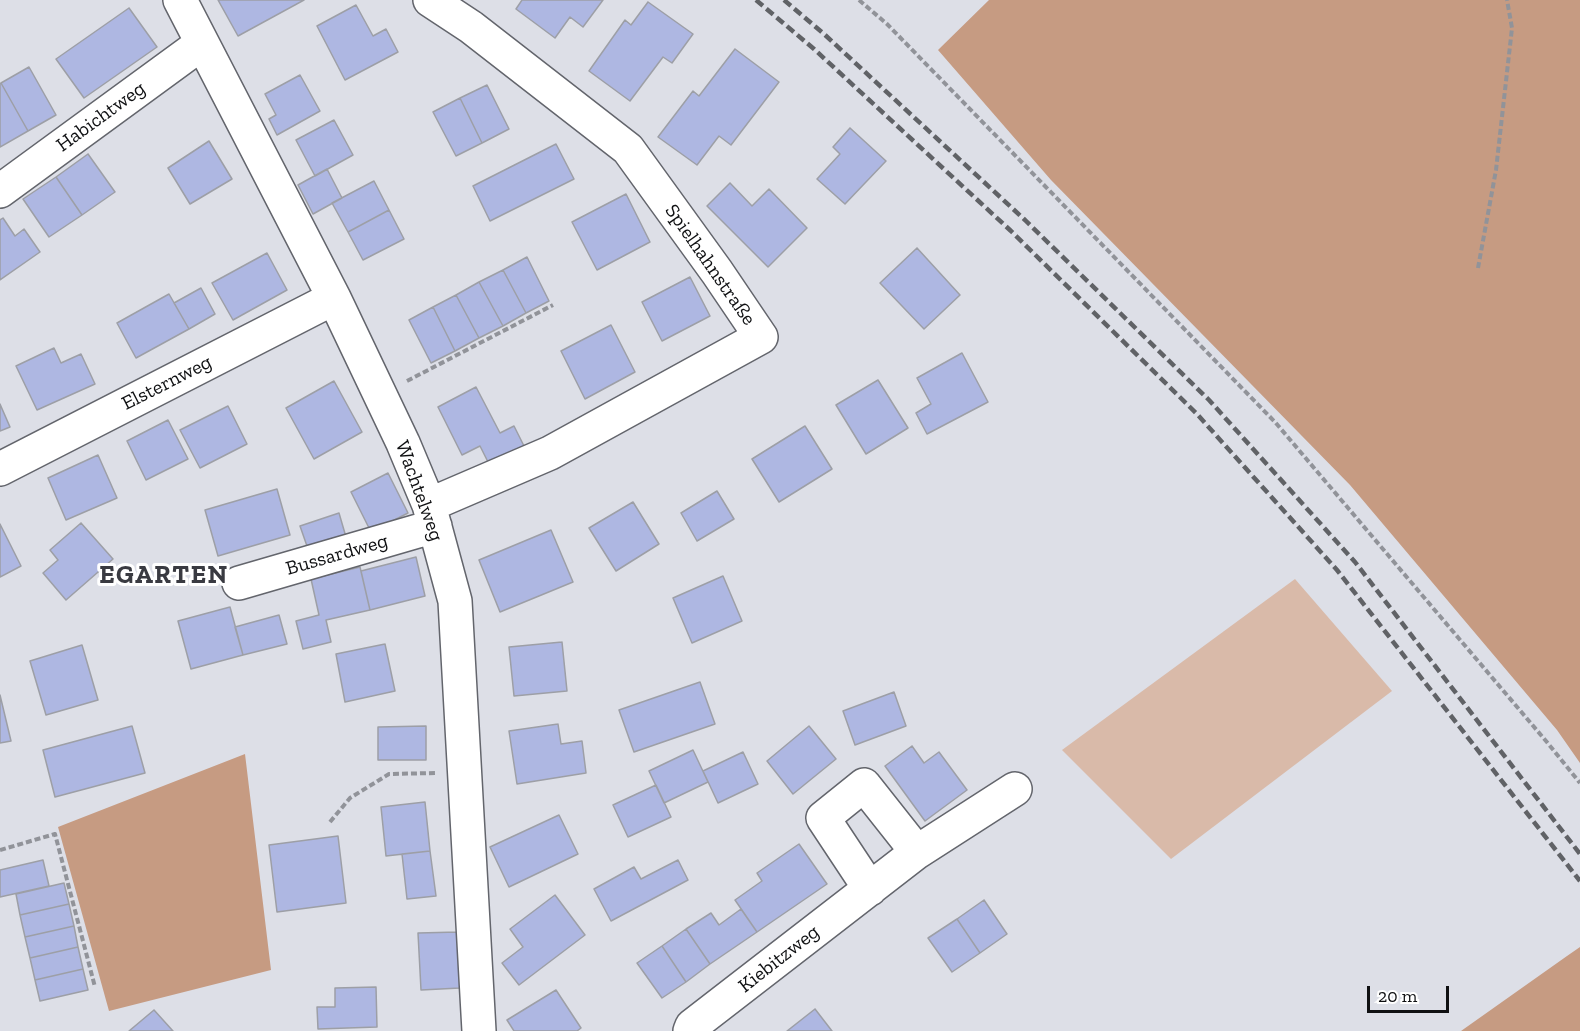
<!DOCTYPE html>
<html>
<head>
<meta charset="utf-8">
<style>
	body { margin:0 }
	#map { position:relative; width:1580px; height:1031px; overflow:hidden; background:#dddfe7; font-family:"Zilla Slab",serif }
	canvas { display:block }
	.scale { position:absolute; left:1367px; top:986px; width:82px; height:27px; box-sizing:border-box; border:3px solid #0f1012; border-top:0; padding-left:8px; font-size:18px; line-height:21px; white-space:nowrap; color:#0f1012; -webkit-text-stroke:4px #fff; paint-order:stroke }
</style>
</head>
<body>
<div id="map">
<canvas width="1580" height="1031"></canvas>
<div class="scale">20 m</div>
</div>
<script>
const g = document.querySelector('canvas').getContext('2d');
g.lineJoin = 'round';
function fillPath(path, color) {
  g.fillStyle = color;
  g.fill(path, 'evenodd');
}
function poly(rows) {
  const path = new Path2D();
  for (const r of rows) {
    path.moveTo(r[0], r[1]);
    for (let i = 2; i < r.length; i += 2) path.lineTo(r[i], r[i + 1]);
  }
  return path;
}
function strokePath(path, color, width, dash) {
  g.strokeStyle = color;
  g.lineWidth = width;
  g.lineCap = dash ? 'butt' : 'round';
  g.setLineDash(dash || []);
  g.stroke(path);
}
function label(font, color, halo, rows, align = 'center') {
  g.font = font + ' "Zilla Slab",serif';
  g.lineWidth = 6;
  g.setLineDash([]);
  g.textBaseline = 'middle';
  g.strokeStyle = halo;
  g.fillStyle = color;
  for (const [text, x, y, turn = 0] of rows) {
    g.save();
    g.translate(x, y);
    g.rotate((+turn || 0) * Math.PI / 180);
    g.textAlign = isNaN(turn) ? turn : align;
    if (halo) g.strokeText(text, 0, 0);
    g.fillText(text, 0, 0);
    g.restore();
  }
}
const green = poly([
	[1295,579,1392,691,1171,859,1062,750]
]);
const forest = poly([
	[989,0,1580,0,1580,763,1557,730,1350,485,1051,180,938,50],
	[245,754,271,970,109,1011,58,827],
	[1580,947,1580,1031,1461,1031,1567,956]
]);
const building = poly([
	[218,0,304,0,238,36,218,0],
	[522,0,603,0,583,27,570,17,555,38,516,9,522,0],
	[648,2,693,34,672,63,663,57,630,101,589,71,625,20,631,25,648,2],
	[356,5,373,36,386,29,398,52,345,80,317,26,356,5],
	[129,8,157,47,84,98,56,59,129,8],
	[735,49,779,82,731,145,719,136,697,165,658,137,693,91,699,96,735,49],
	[29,67,56,115,28,131,1,83,29,67],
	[300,75,320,111,277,135,269,119,276,115,265,94,300,75],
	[1,83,28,131,0,147,0,84,1,83],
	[487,85,509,129,482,143,460,98,487,85],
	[460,98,482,143,456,156,433,112,460,98],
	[334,120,353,155,315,176,296,140,334,120],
	[850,128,886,161,845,204,817,179,840,154,833,147,850,128],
	[209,141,232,179,190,204,168,168,209,141],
	[556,144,574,179,490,221,473,186,556,144],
	[88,154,115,192,82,215,56,177,88,154],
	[327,169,342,198,313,214,298,185,327,169],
	[56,177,82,215,49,237,23,199,56,177],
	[374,181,389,210,348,232,332,203,374,181],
	[730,183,752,206,769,189,807,228,768,267,707,206,730,183],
	[626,194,650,242,597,270,572,222,626,194],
	[389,210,404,239,363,260,348,232,389,210],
	[3,218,15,236,24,229,40,252,0,280,0,220,3,218],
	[917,248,960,295,924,329,880,283,917,248],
	[267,253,287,290,233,320,212,283,267,253],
	[527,257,549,301,526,313,503,270,527,257],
	[503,270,526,313,503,326,479,282,503,270],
	[690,277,710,316,662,341,642,302,690,277],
	[479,282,503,326,479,338,456,295,479,282],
	[201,288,215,314,189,329,174,303,201,288],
	[169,294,189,329,136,358,117,323,169,294],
	[456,295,479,338,455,351,433,307,456,295],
	[433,307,455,351,431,363,409,320,433,307],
	[611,325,635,372,585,399,561,351,611,325],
	[54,348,61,363,81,354,95,384,37,410,16,366,54,348],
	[962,353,988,402,927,434,916,413,931,404,917,378,962,353],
	[878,380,908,428,866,454,836,405,878,380],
	[334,381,362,432,314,459,286,408,334,381],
	[476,387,500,433,514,426,525,448,490,466,480,446,462,455,438,407,476,387],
	[0,404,10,427,0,431,0,404],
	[228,406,247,444,200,468,180,430,228,406],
	[168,420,188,459,146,480,127,441,168,420],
	[805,426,832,469,779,502,752,459,805,426],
	[98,455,117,498,66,520,48,478,98,455],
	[388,473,408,513,371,532,351,492,388,473],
	[277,489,290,535,218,556,205,510,277,489],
	[717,491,734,519,697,541,681,513,717,491],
	[633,502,659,544,616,571,589,528,633,502],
	[339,513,346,537,308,549,300,526,339,513],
	[81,523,113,559,66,600,43,573,58,560,50,550,81,523],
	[0,524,21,566,0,577,0,524],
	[551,530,573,582,500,612,479,560,551,530],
	[416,557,425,596,370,610,361,571,416,557],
	[360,567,370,610,326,620,331,642,303,649,296,621,319,615,311,579,360,567],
	[723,576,742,621,692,643,673,598,723,576],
	[230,607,243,655,191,669,178,621,230,607],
	[279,615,287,644,243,655,235,627,279,615],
	[562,642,567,691,514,696,509,647,562,642],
	[385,644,395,691,345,702,336,654,385,644],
	[82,645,98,700,46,715,30,661,82,645],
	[700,682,715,724,634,752,619,710,700,682],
	[894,692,906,726,855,745,843,711,894,692],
	[0,695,11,741,0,743,0,695],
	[558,724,561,744,582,741,586,773,517,784,509,731,558,724],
	[132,726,145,773,55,797,43,750,132,726],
	[426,726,426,760,378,760,378,727,426,726],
	[809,726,836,759,793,794,767,761,809,726],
	[912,746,924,763,939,752,967,790,925,821,885,766,912,746],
	[693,750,708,782,664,803,649,771,693,750],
	[743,752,758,784,718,803,703,771,743,752],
	[656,785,671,817,628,837,613,805,656,785],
	[425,802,430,851,386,856,381,807,425,802],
	[559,815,578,854,509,887,490,847,559,815],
	[338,836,346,903,277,912,269,845,338,836],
	[799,844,827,884,757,932,735,900,762,881,757,873,799,844],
	[430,851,436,896,407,899,402,854,430,851],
	[43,860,49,886,0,897,0,870,43,860],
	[678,860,688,880,611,921,594,889,634,867,641,879,678,860],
	[64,883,69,904,20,915,16,894,64,883],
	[555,895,585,935,519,985,502,963,523,947,510,929,555,895],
	[984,900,1007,934,980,953,957,919,984,900],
	[69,904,74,926,25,937,20,915,69,904],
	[741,909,757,932,710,964,686,929,711,913,719,925,741,909],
	[957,919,980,953,952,972,928,938,957,919],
	[74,926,78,947,30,958,25,937,74,926],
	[686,929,710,964,686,982,662,946,686,929],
	[458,932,460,988,421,990,418,933,458,932],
	[662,946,686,982,662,998,637,963,662,946],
	[78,947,83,969,35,980,30,958,78,947],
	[83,969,88,990,40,1001,35,980,83,969],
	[376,987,377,1027,318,1029,317,1007,335,1007,335,988,376,987],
	[556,990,581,1028,577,1031,514,1031,507,1020,556,990],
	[815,1009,832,1031,787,1031,815,1009],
	[154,1010,173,1031,129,1031,154,1010]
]);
const path = poly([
	[859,0,887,24,1275,422,1546,741,1580,783],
	[1478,268,1496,170,1512,28,1507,0],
	[407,381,553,305],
	[330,822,350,798,389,774,437,773],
	[0,850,55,834,95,987]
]);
const minor = poly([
	[180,0,334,298,403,443,429,505,455,601,479,1031],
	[0,191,201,44],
	[0,469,334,298],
	[429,505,550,453,761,337,717,272,628,149,471,27,430,0],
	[239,583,435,526],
	[870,889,823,818,864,785,917,852],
	[690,1031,692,1026,917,852,1015,789]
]);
const rail = poly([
	[756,0,814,49,1011,231,1196,413,1337,570,1580,881],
	[784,0,824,34,1025,220,1209,400,1355,562,1580,854]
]);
const streetNames = [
	["Habichtweg",101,117,-36],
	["Spielhahnstraße",710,265,55],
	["Elsternweg",167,383,-27],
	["Wachtelweg",419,491,70],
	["Bussardweg",337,555,-16],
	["Kiebitzweg",779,959,-38]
];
const districtNames = [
	["EGARTEN",164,576]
];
fillPath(green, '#d9baa9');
fillPath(forest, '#c69b82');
fillPath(building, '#aeb7e2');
strokePath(building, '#9d9fa6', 1.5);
strokePath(minor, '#63656c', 36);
strokePath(path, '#919399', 4, [6, 3]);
strokePath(minor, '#fff', 33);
strokePath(rail, '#606266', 4.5, [9, 4.5]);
label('20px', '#0f1012', '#fff', streetNames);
g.letterSpacing = '1.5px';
label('bold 26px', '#393a41', '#fff', districtNames);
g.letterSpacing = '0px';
</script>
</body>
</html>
